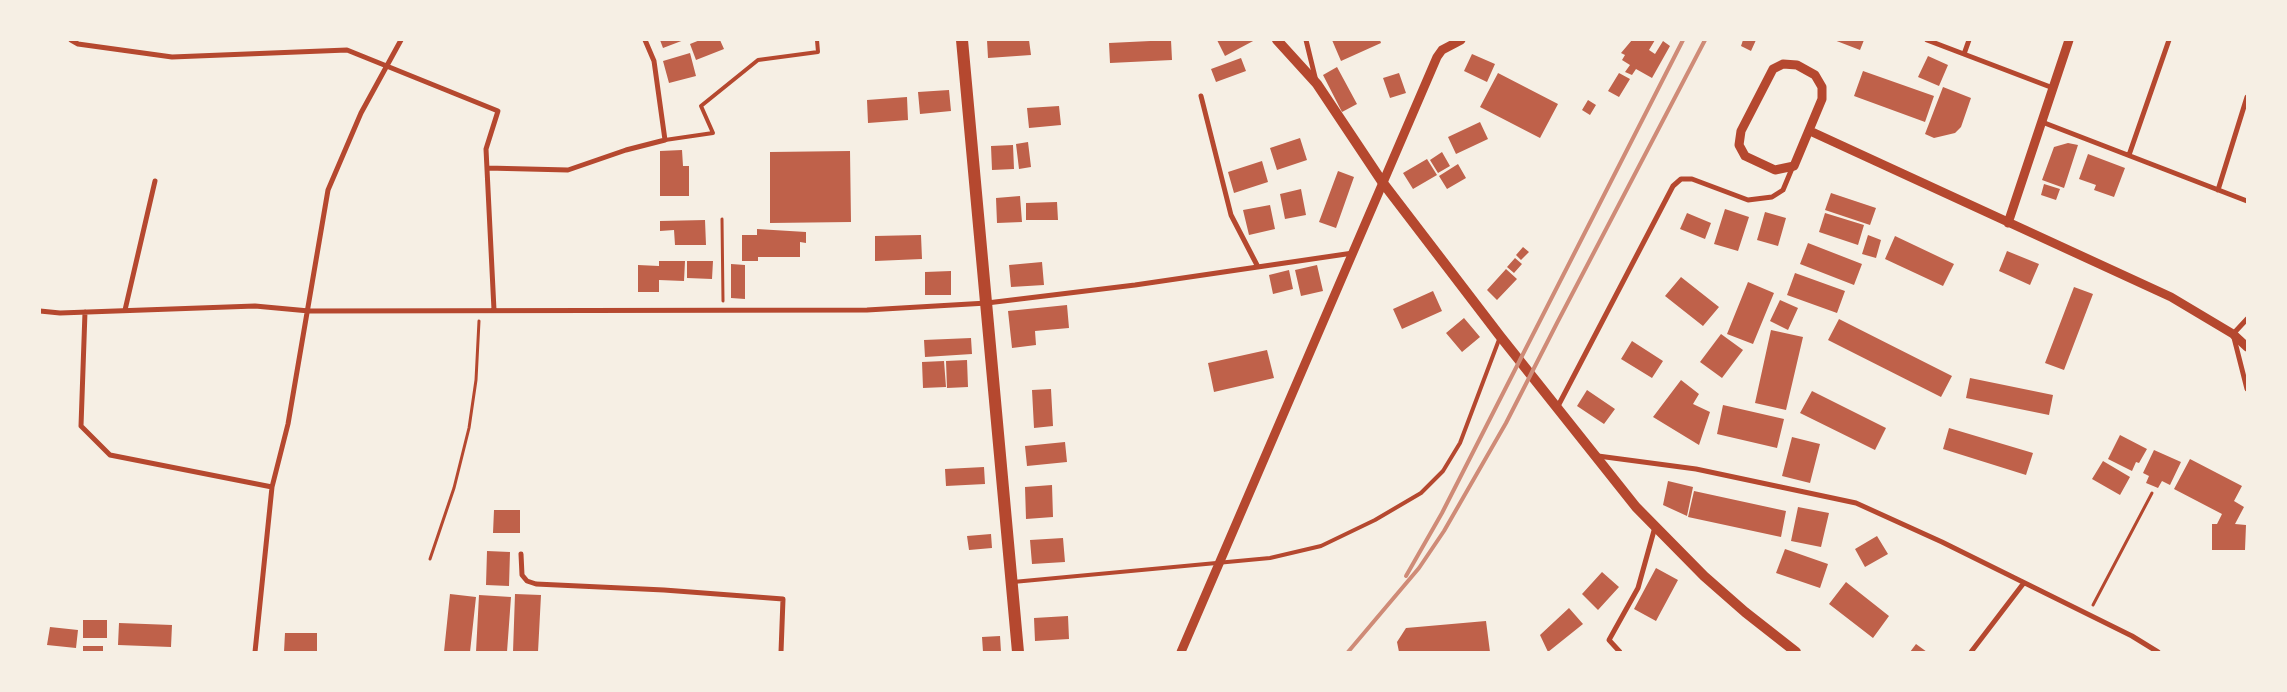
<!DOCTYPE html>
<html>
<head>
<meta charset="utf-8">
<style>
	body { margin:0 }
	#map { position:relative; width:2287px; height:692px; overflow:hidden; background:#f6efe4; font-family:Spectral,serif }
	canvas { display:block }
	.frame { position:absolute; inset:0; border:41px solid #f6efe4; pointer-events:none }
</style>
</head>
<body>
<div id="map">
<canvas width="2287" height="692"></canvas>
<div class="frame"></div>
</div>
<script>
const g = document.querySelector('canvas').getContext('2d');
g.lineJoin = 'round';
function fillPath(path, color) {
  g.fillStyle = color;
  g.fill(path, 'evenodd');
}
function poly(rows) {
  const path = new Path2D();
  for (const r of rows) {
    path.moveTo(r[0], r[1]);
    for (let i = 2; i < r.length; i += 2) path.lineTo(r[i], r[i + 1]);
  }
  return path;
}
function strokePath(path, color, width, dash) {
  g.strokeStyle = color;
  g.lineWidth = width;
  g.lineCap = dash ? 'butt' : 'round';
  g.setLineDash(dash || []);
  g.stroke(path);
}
const building = poly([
	[660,40,684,40,663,48],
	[700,40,720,40,724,49,696,60,690,44],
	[987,40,1029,40,1031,55,988,58],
	[1171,40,1172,60,1110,63,1109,43],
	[1217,40,1255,40,1225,56],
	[1332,40,1380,40,1381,43,1341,61],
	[1632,40,1655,40,1649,50,1655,54,1663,41,1670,46,1652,78,1636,69,1632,75,1625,72,1630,65,1622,60,1625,55,1621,53],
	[1743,40,1756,40,1751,51,1741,46],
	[1834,40,1864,40,1860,50],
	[690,53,696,76,669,83,663,61],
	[1472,54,1495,64,1487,82,1464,71],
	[1928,56,1948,65,1939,86,1918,77],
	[1241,58,1246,71,1216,82,1211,69],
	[1337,67,1357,104,1342,112,1323,75],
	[1863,71,1934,96,1925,122,1854,96],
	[1399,73,1406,93,1390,98,1383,78],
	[1498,73,1558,104,1540,138,1480,107],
	[1619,73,1630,79,1619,97,1608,91],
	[1943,87,1971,98,1961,127,1955,133,1934,138,1925,134],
	[949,90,951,111,920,114,918,92],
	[907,97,908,120,868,123,867,100],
	[1588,100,1596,105,1590,115,1582,110],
	[1059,106,1061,125,1029,128,1027,108],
	[1480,122,1488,139,1456,154,1448,137],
	[1300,138,1307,160,1277,170,1270,148],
	[1028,142,1031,167,1019,169,1016,144],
	[2068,143,2078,145,2064,188,2042,180,2054,147],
	[1013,145,1014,169,992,170,991,146],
	[682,150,683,166,689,166,689,196,660,196,660,151],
	[850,151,851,222,770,223,770,152],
	[1442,152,1450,166,1438,173,1430,160],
	[2088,154,2125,168,2114,197,2094,190,2096,185,2079,179],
	[1427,159,1437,175,1413,189,1403,173],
	[1262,161,1268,182,1234,193,1228,172],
	[1458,164,1466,178,1447,189,1439,176],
	[1338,171,1354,177,1336,228,1319,222],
	[2044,184,2060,189,2056,200,2041,195],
	[1301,189,1306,215,1285,219,1280,194],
	[1831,193,1876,208,1870,225,1825,210],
	[1020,196,1022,222,997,223,996,198],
	[1057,202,1058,220,1026,220,1026,203],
	[1270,205,1275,229,1249,235,1243,210],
	[1725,209,1749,217,1738,251,1714,244],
	[1765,212,1786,218,1778,246,1757,240],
	[1687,213,1711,223,1705,239,1680,229],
	[1825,213,1864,225,1858,245,1819,232],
	[705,220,706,245,675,245,674,230,660,231,660,221],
	[757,229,806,232,806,243,800,242,800,257,758,257,758,261,742,261,742,235,757,235],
	[921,235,922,259,875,261,875,236],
	[1868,235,1881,240,1876,258,1862,254],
	[1895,236,1954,264,1943,286,1885,259],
	[1808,243,1862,264,1854,285,1800,264],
	[1523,247,1529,252,1521,260,1516,255],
	[2007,251,2039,264,2030,285,1999,271],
	[1515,258,1522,264,1514,273,1507,267],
	[659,261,685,261,684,281,659,280,659,292,638,292,638,265,659,266],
	[687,261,713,261,712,279,687,278],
	[1042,262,1044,285,1011,287,1009,265],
	[731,264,745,265,745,299,731,298],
	[1317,265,1323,291,1301,296,1295,270],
	[1506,269,1517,279,1497,300,1487,290],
	[1289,270,1293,289,1273,294,1269,275],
	[951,271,951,295,925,295,925,272],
	[1795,273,1845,291,1837,313,1787,295],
	[1681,277,1719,307,1703,326,1665,296],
	[1748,282,1774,293,1753,344,1727,334],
	[2074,287,2093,294,2064,370,2045,363],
	[1433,291,1442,311,1402,329,1393,309],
	[1780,300,1798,308,1788,330,1770,321],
	[1067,305,1069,328,1035,331,1036,345,1012,348,1008,311],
	[1464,318,1480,337,1462,352,1446,333],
	[1839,319,1952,376,1941,397,1828,340],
	[1771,330,1803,337,1786,410,1755,403],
	[1721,334,1743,350,1722,378,1700,362],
	[971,338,972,354,925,357,924,340],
	[1632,341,1663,361,1652,378,1621,359],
	[1267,350,1274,378,1214,392,1208,363],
	[967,360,968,387,947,388,946,361],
	[944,361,946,387,923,388,922,362],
	[1970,378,2053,395,2049,415,1966,398],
	[1681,380,1699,394,1693,404,1710,412,1699,445,1653,417],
	[1051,389,1053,426,1034,428,1032,390],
	[1587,390,1615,409,1604,424,1577,406],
	[1812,391,1886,428,1875,450,1800,413],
	[1723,405,1784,419,1777,448,1717,434],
	[1949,428,2033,453,2026,475,1943,449],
	[2120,435,2147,449,2139,463,2136,462,2132,471,2108,459],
	[1792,437,1820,444,1810,483,1782,476],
	[1065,442,1067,462,1027,466,1025,446],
	[2154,450,2181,462,2170,485,2162,481,2158,488,2146,483,2149,476,2143,473],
	[2190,459,2242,486,2234,501,2244,507,2235,524,2246,525,2245,550,2212,550,2212,524,2217,524,2222,514,2174,489],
	[2103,461,2130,477,2120,495,2092,479],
	[984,467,985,484,946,486,945,469],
	[1668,481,1693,487,1687,516,1663,505],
	[1052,485,1053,517,1026,519,1025,487],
	[1694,491,1786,511,1781,537,1688,517],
	[1798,507,1829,513,1821,547,1791,541],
	[494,510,520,510,520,533,493,533],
	[991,534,992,548,969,550,967,536],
	[1877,536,1888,554,1865,567,1855,549],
	[1063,538,1065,562,1032,564,1030,540],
	[1785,549,1828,564,1820,588,1776,573],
	[487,551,510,552,509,586,486,585],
	[1656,568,1678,580,1656,621,1634,609],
	[1602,572,1619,587,1598,610,1582,594],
	[1846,582,1889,616,1873,638,1829,604],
	[450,594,476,597,470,652,444,652],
	[515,594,541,595,538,652,513,652],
	[479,595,511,597,507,652,476,652],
	[1569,608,1583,624,1548,652,1540,635],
	[1068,616,1069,639,1035,641,1034,618],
	[83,620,107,620,107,638,83,638],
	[1486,621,1490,652,1399,652,1397,642,1406,628],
	[119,623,172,625,171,647,118,645],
	[50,627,78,630,76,648,47,645],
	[285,633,317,633,317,652,284,652],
	[1000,636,1001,652,983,652,982,637],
	[1916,644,1927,652,1910,652],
	[83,646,103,646,103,652,83,652]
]);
const path = poly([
	[722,219,723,301],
	[430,559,454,488,469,428,476,380,479,321],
	[2093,605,2152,493]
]);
const service = poly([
	[665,140,713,133,701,106,758,60,818,52,817,40],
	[1013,582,1270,558,1321,546,1375,520,1421,493,1443,471,1460,443,1500,337]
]);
const minor = poly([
	[71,40,78,44,172,57,347,50,498,111,486,149,494,310],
	[1306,40,1316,81],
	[1927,40,2053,88],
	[1964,54,1969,40],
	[1201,96,1231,215,1258,267],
	[2042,122,2247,201],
	[2129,155,2169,40],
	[487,168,568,170,626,150,665,140,654,61,645,40],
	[2218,190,2247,97],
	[125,310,155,181],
	[40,311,60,313,255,306,309,311,867,310,987,303,1135,285,1353,253],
	[85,312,81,426,110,455,272,487],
	[2247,319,2233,334,2247,389],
	[1557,408,1673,186,1681,179,1692,179,1748,200,1772,197,1783,190,1793,166],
	[1598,456,1696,469,1856,503,1942,542,2132,636,2158,652],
	[521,554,522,575,527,581,536,584,664,590,783,599,781,652],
	[255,652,272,487,288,424,328,190,361,113,401,40],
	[1620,652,1609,640,1638,588,1655,527],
	[1971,652,2023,584]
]);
const tertiary = poly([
	[1783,64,1797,65,1815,75,1822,87,1822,99,1794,166,1775,170,1745,156,1739,145,1741,131,1773,69,1783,64],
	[1810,131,2171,297,2233,334,2247,347],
	[2008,223,2069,40],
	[1181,652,1437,57,1442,50,1461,40]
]);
const secondary = poly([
	[1277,40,1317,84,1383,183,1500,336,1636,507,1704,576,1745,612,1796,652]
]);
const primary = poly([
	[962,40,1018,652]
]);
const rail = poly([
	[1406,576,1442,513,1683,40],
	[1348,652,1419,568,1444,531,1506,423,1557,323,1705,40]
]);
fillPath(building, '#bf614a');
strokePath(path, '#b5482f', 3);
strokePath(service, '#b5482f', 4);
strokePath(minor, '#b5482f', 5);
strokePath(tertiary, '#b5482f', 9);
strokePath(secondary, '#b5482f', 10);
strokePath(primary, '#b5482f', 12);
strokePath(rail, '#cf8b77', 4);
</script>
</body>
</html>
